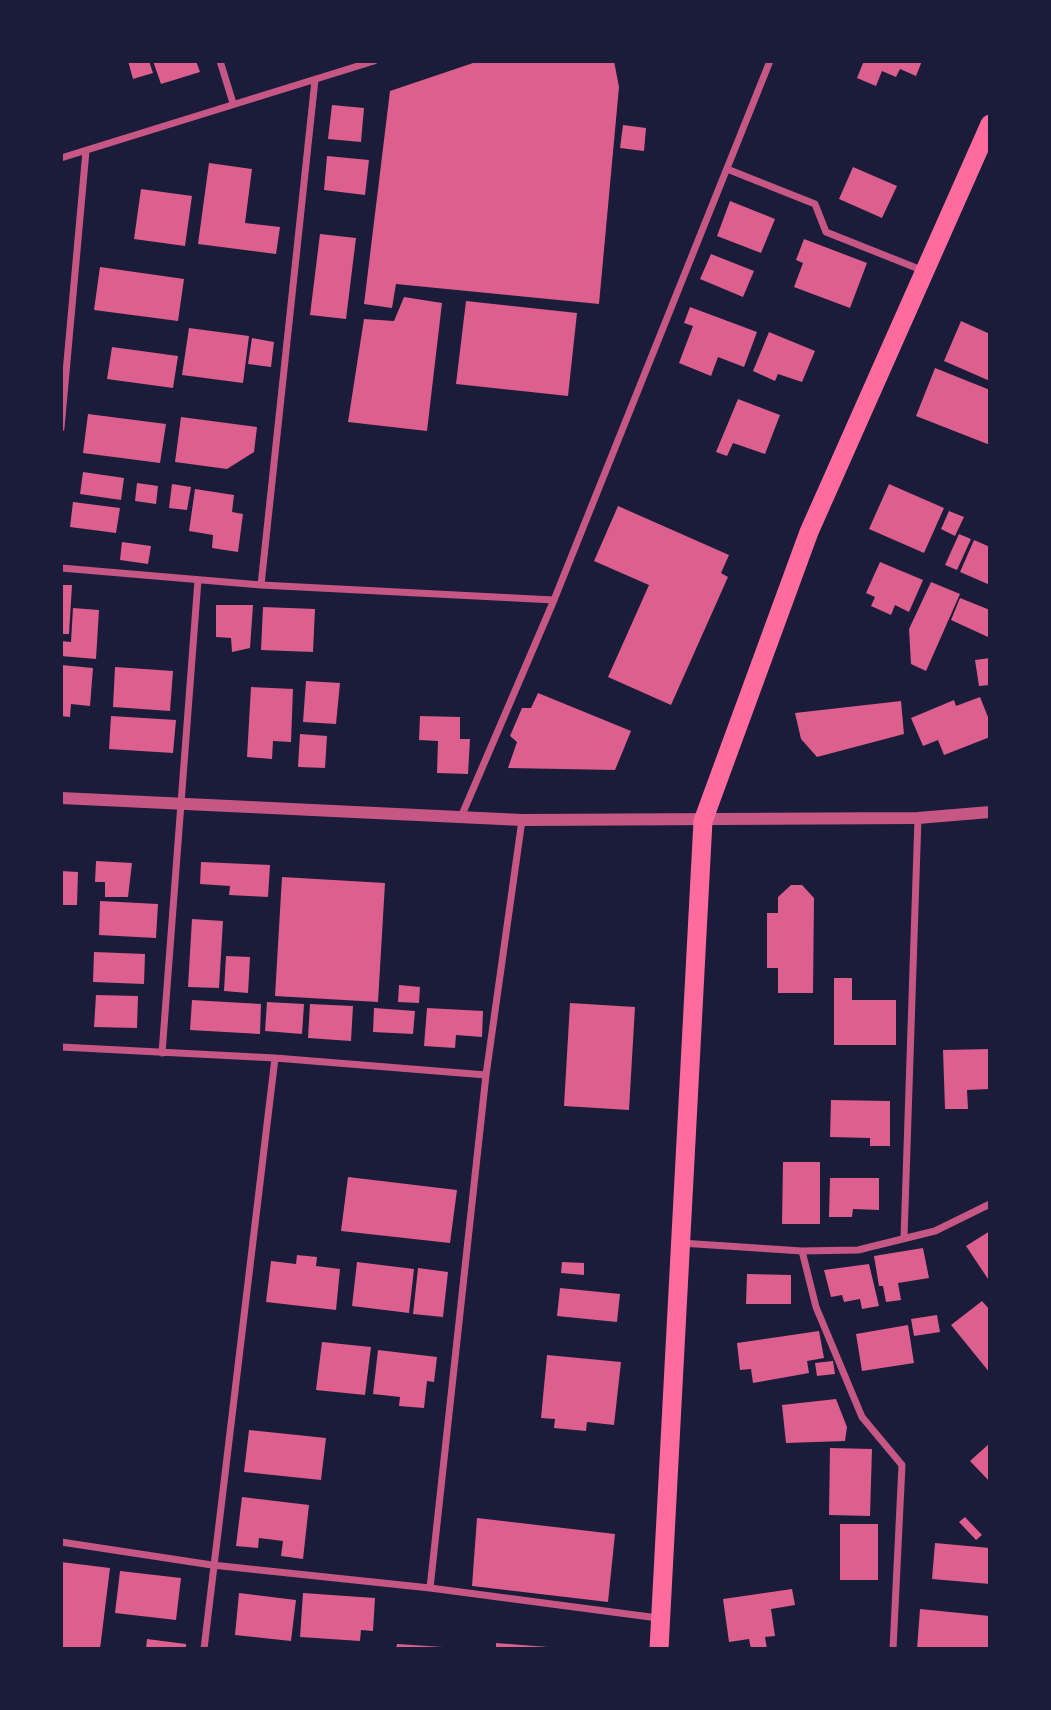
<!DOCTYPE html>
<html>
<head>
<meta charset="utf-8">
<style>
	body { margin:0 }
	#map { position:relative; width:1051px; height:1710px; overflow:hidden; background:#1b1b3a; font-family:Raleway,sans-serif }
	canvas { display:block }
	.frame { position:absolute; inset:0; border:63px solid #1b1b3a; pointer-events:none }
</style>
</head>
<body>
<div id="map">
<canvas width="1051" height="1710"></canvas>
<div class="frame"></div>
</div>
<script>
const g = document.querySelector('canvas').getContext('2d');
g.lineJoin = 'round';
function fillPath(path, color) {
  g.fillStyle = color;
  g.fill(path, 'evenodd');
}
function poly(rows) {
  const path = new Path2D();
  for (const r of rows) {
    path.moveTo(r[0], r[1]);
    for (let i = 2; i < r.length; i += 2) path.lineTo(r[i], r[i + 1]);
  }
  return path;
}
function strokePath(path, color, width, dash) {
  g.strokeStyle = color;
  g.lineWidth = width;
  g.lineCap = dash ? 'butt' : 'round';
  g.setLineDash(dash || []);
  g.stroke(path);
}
const building = poly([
	[128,61,149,61,153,73,133,79],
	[153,61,196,61,200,72,161,84],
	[479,61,614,61,619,87,599,304,396,284,392,308,364,304,390,91],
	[859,61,922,61,916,76,900,69,896,77,882,71,876,86,857,78,863,63],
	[332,105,364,108,361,142,328,139],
	[623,125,646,128,644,151,620,148],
	[327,156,369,160,365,195,324,190],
	[209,163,252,169,245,223,280,227,276,254,198,244],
	[853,167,897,186,882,218,839,199],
	[141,189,192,196,185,246,134,239],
	[730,201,775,219,761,253,717,236],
	[320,234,356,238,346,319,310,315],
	[804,239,867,263,850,308,794,287,803,263,796,260],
	[711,254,754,271,743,297,700,279],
	[100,267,184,279,178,321,94,310],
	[404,297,442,303,427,431,348,422,364,319,394,321],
	[466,301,577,313,568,396,456,384],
	[690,307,757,332,744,367,718,357,711,376,679,363,693,326,684,323],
	[961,321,990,334,990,381,944,361],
	[189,328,249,336,243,383,182,375],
	[769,332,815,351,802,382,778,374,775,381,753,371],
	[252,338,274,342,271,367,248,364],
	[112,347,178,356,173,388,107,379],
	[935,368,990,390,990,445,916,416],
	[738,399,780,415,765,454,733,443,727,456,716,452],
	[88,414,166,424,160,463,83,453],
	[181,417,257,427,254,452,227,469,175,462],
	[83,472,124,478,121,500,80,494],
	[137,483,158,486,156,504,135,501],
	[172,484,191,487,187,510,169,508],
	[889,484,944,508,924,553,869,529],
	[195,489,234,495,232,512,243,514,238,552,212,548,213,535,189,531],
	[73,502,120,508,116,533,70,527],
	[618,506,729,555,721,573,728,577,671,705,608,677,649,585,594,561],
	[949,511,964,517,955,536,941,529],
	[959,534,971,539,957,570,945,565],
	[974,540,990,547,990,585,960,572],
	[122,542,151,546,148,564,120,560],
	[880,562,923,580,909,612,895,605,891,615,871,606,875,597,866,593],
	[931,582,960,594,926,671,911,664,909,629],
	[61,585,72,585,69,634,61,634],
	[960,598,990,610,988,637,951,620],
	[216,605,253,605,250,648,232,652,231,638,216,637],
	[263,607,315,609,313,652,261,650],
	[73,608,99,610,96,659,61,656,61,641,71,642],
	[990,658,990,685,979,686,975,660],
	[61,665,93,668,90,706,71,704,70,717,61,716],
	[115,667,173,671,170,711,113,707],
	[306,681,340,683,336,724,303,722],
	[251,687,293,689,291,742,273,741,272,759,247,757],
	[538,693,631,731,615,770,508,768,517,742,510,736,522,708,531,708],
	[980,697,990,722,990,737,944,755,938,740,923,746,911,718,954,700,956,706],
	[901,701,904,734,817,757,801,739,795,713],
	[111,716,176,720,173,753,109,749],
	[420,716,460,717,460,739,470,739,468,774,437,773,438,741,419,740],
	[300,734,327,736,325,768,298,767],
	[96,861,132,863,128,897,105,897,105,882,95,882],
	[201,862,270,865,268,897,229,895,230,886,200,884],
	[61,871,78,872,77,905,61,905],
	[282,877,385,883,378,1002,275,996],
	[791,885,802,885,814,898,813,993,778,993,778,968,767,968,767,913,778,913,778,897],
	[100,901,158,904,156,938,99,935],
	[192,919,223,921,219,988,188,987],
	[94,952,145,954,144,984,93,982],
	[226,956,250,957,248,993,224,991],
	[834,978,852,978,852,1000,896,1000,896,1045,834,1045],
	[399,985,420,987,419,1003,398,1002],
	[96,995,138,996,137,1028,94,1027],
	[192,1000,261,1004,260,1034,190,1030],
	[267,1002,304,1004,302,1034,265,1031],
	[570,1003,635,1007,629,1110,564,1106],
	[310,1004,353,1006,351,1041,308,1038],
	[374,1008,415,1011,413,1034,373,1032],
	[427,1008,483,1011,482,1037,456,1035,455,1048,424,1046],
	[990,1049,990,1089,967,1090,968,1109,945,1109,943,1050],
	[831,1100,890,1101,890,1146,870,1146,870,1138,830,1137],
	[783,1162,820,1162,820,1224,782,1224],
	[348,1177,457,1190,450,1243,341,1231],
	[830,1178,879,1178,879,1210,853,1209,852,1217,829,1217],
	[990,1231,990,1277,988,1279,966,1246],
	[923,1248,929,1278,898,1283,901,1300,886,1302,883,1286,879,1286,874,1256],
	[297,1255,317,1257,316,1266,340,1269,336,1310,266,1302,271,1261,296,1264],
	[357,1262,414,1269,409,1313,352,1306],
	[562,1262,584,1263,584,1275,561,1273],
	[869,1264,879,1306,862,1309,860,1299,844,1302,842,1295,831,1297,824,1270],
	[418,1268,448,1272,443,1317,413,1314],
	[747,1274,791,1275,791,1304,746,1304],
	[560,1288,620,1294,617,1322,557,1316],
	[982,1301,990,1310,990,1373,951,1325],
	[937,1315,940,1332,914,1336,911,1319],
	[908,1325,914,1363,862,1371,856,1334],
	[819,1331,824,1358,807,1361,809,1373,753,1383,751,1369,740,1370,737,1343],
	[322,1342,371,1347,365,1395,316,1390],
	[378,1350,437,1357,434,1382,427,1381,424,1408,399,1406,400,1397,373,1394],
	[547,1355,621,1362,614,1425,587,1422,586,1431,554,1428,555,1419,541,1418],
	[833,1361,835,1374,817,1376,815,1363],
	[836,1399,847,1427,845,1441,786,1443,782,1405],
	[249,1430,326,1438,321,1480,244,1472],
	[990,1443,990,1482,970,1461],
	[830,1448,872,1449,870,1516,829,1515],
	[242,1497,309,1505,303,1559,281,1556,283,1541,259,1538,258,1548,236,1546],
	[965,1517,982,1535,976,1540,959,1522],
	[477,1518,615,1534,608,1602,472,1586],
	[840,1524,878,1524,878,1580,840,1580],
	[935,1543,990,1548,990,1584,932,1579],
	[61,1562,110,1568,100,1649,61,1647],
	[120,1571,181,1578,176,1620,115,1613],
	[792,1589,795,1605,771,1609,775,1636,765,1637,767,1649,751,1649,749,1639,729,1642,723,1599],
	[239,1593,296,1600,291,1641,235,1635],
	[303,1593,375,1598,373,1631,361,1630,360,1641,300,1637],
	[920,1609,990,1616,990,1649,917,1649],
	[147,1639,186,1644,186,1649,146,1649],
	[496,1643,548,1647,548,1649,496,1649],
	[397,1644,443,1647,443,1649,396,1649]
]);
const minor = poly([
	[220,61,233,103],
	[61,158,374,61],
	[727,169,815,204,826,232,924,271],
	[61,428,86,151],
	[61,568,261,585,554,600],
	[261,585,315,80],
	[461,817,554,600,770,61],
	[61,1047,275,1058,486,1075],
	[162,1053,198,580],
	[904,1238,918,818],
	[681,1243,802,1251,858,1250,935,1231,990,1204],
	[802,1251,816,1307,862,1417,902,1465,893,1649],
	[61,1542,212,1565,430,1588,658,1618],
	[430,1588,486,1075,522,820],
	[204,1649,275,1058]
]);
const tertiary = poly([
	[61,798,522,820,918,818,990,812]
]);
const trunk = poly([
	[659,1649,703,821,809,532,990,124]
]);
fillPath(building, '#dd5f8e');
strokePath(minor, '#c65784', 7);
strokePath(tertiary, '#c65784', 12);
strokePath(trunk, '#ff6b9d', 19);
</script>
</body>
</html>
